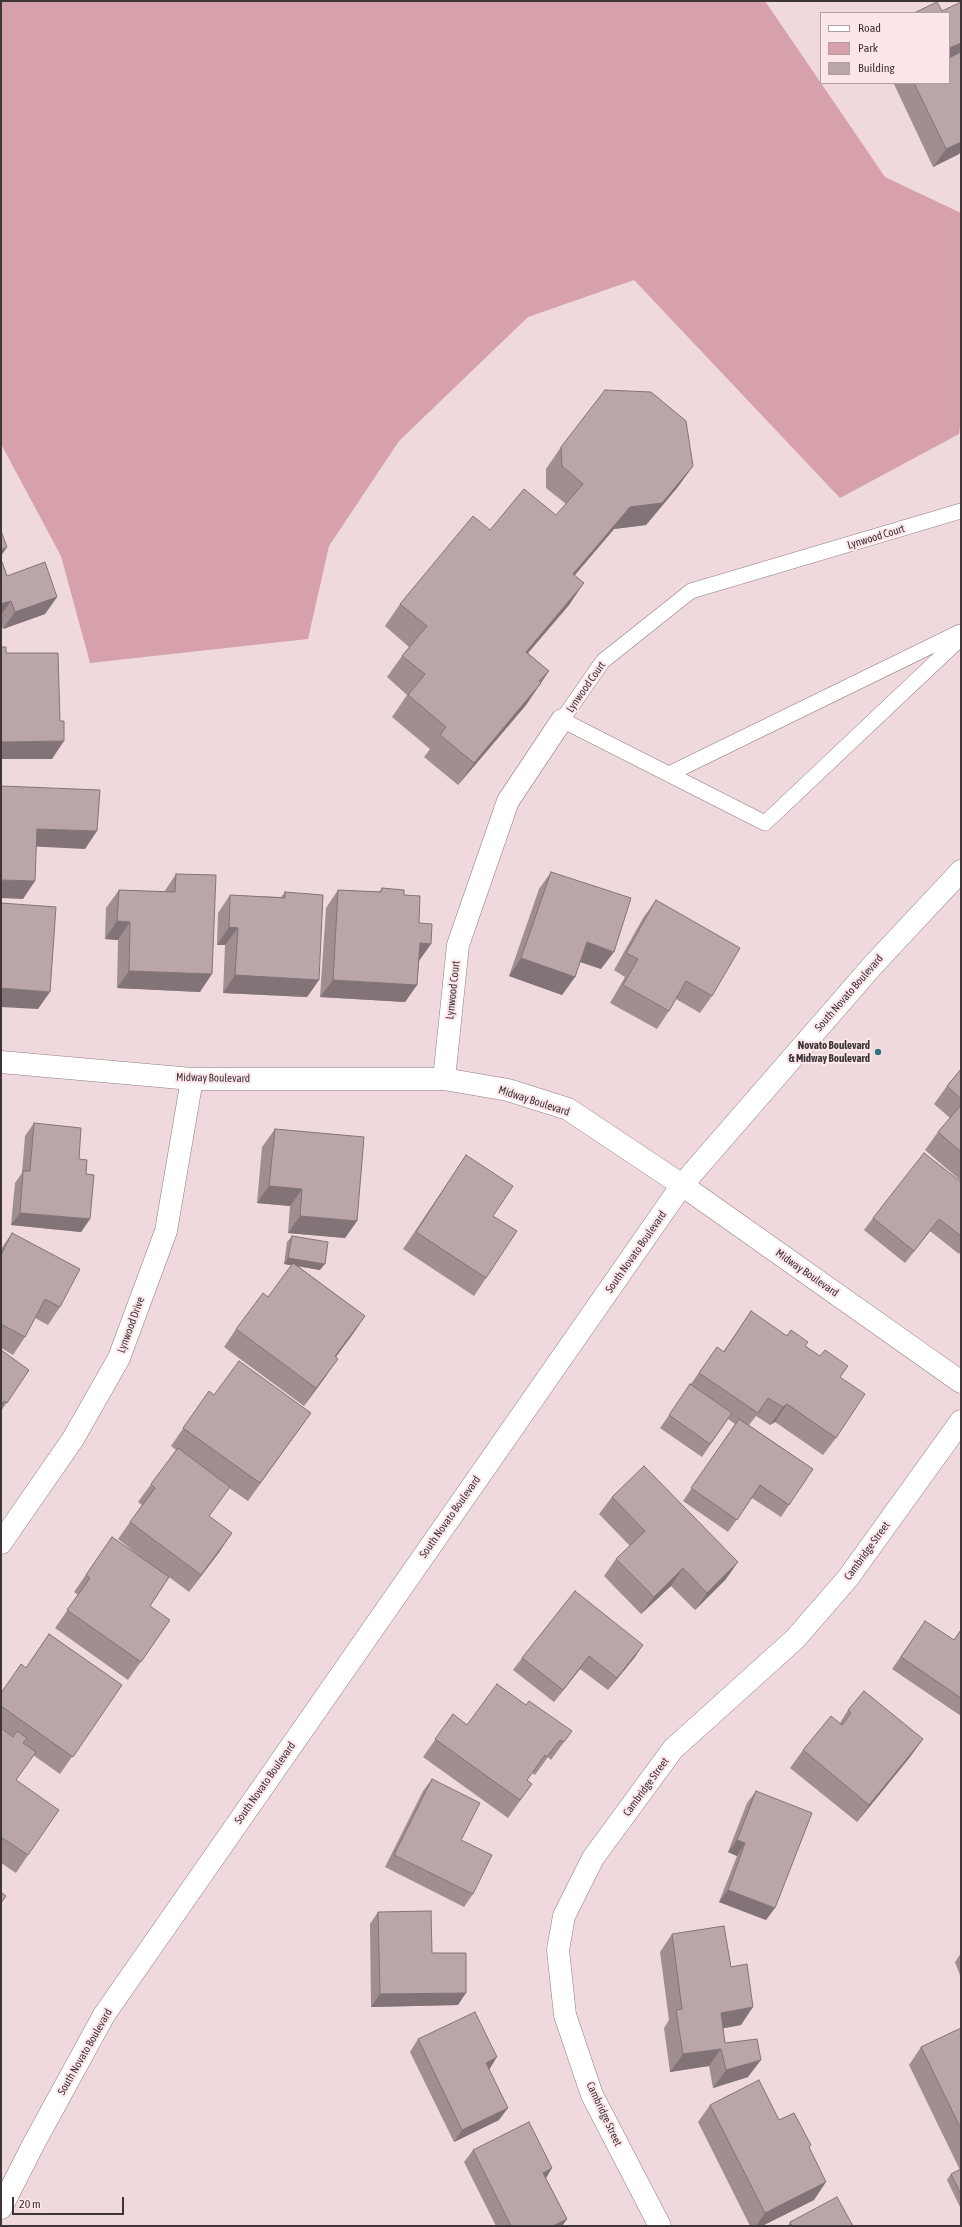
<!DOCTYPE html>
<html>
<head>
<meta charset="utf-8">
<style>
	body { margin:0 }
	#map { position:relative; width:962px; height:2227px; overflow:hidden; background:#efd9dc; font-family:"Asap Condensed",sans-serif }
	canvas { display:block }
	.frame { position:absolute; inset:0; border:2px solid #3d3536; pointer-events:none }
	.legend { position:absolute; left:820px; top:12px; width:130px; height:72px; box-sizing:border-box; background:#fce6e9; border:1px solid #b09fa1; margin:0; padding:5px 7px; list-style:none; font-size:12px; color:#3d3536 }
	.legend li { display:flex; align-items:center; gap:8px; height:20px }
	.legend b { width:20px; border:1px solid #b09fa1 }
	.scale { position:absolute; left:12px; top:2197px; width:112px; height:18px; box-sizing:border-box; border:2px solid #3d3536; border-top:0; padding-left:5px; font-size:12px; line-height:14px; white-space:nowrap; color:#3d3536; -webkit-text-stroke:3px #fce6e9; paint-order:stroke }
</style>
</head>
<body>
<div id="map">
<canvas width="962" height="2227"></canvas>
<div class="frame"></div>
<ul class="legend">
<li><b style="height:5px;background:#fff"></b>Road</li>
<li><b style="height:11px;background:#d6a1ab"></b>Park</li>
<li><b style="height:11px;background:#baa5a9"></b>Building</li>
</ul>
<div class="scale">20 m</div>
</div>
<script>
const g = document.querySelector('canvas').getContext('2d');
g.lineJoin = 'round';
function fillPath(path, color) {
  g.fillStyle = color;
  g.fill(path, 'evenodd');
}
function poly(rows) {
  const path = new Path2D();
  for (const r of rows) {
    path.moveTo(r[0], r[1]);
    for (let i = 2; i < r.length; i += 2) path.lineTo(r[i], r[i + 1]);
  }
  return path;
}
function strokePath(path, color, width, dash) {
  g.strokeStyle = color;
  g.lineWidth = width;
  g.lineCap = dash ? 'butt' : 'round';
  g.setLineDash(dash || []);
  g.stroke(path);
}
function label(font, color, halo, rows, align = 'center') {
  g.font = font + ' "Asap Condensed",sans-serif';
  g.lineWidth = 4;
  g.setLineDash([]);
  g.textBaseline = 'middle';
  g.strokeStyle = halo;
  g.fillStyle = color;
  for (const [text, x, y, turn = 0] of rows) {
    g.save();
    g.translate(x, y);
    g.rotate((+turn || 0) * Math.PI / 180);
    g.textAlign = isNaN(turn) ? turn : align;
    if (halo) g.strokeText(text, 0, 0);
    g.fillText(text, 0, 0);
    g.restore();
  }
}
const green = poly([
	[1,1,765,1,885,177,961,213,961,418,959,434,840,498,634,280,528,317,399,441,329,546,308,639,90,663,61,556,1,444]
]);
const service = poly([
	[961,511,691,591,603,661,562,720,765,823,961,638],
	[669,774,960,632]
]);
const minor = poly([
	[1,1062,192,1079,444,1079,508,1090,568,1109,682,1185,961,1382],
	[444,1079,458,945,508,801,562,720],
	[1,1543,73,1439,119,1358,166,1231,192,1079],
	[660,2226,592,2095,565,2015,558,1950,564,1916,593,1858,673,1749,795,1639,848,1578,961,1421]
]);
const secondary = poly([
	[1,2208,33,2145,104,2015,682,1185,874,964,961,871]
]);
const wall = poly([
	[942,11,959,154,933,167,894,84,895,83,949,83],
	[561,447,693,466,677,488,646,525,614,529,575,575,569,605,528,653,549,671,526,705,458,785,424,757,430,749,392,717,407,695,387,677,402,656,409,647,385,626,400,604,490,530,556,515,566,504,546,488,546,469],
	[1,559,7,576,57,597,45,614,3,629,1,624],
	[551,872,601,969,580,962,575,977,562,995,509,976,539,889],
	[176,874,200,992,117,988,118,940,105,939,106,908,119,890,164,892],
	[382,888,404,895,431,944,419,961,417,985,405,1002,320,997,326,908,338,890,379,892],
	[285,892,319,980,307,997,223,993,225,945,217,945,218,913,230,895,281,897],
	[656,900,712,996,700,1013,676,999,669,1011,657,1029,610,1003,625,977,614,970,643,918],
	[961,1069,961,1181,925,1150,938,1132,950,1118,934,1104,947,1086],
	[34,1123,79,1159,86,1174,90,1219,81,1232,11,1225,15,1183,22,1173,25,1136],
	[275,1129,357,1221,345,1238,288,1233,290,1206,257,1203,262,1147],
	[466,1155,493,1216,486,1278,474,1296,403,1249,454,1173],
	[961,1182,961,1251,959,1254,930,1231,905,1263,864,1230,873,1218],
	[12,1233,60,1307,48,1325,35,1318,25,1337,13,1355,1,1348,1,1249],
	[292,1236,320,1270,298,1266,365,1316,336,1357,326,1376,304,1406,224,1347,236,1329,268,1297,292,1265,284,1264,287,1242],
	[751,1311,787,1336,791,1330,806,1346,840,1377,836,1438,823,1455,775,1422,770,1425,756,1416,749,1425,813,1469,781,1517,752,1498,728,1532,683,1501,735,1424,728,1419,702,1457,660,1428,717,1347,723,1352],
	[1,1350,29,1370,1,1411],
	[209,1391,214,1395,311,1413,248,1501,229,1488,209,1516,220,1551,189,1592,169,1577,150,1606,170,1620,128,1680,55,1628,78,1595,74,1592,112,1537,143,1559,118,1539,142,1505,138,1502,176,1450,171,1446],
	[612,1497,726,1579,695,1610,671,1586,641,1614,604,1576,616,1559,630,1546,599,1514],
	[575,1591,635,1657,608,1690,580,1669,554,1702,513,1670,522,1658],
	[925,1621,954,1640,961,1629,961,1716,892,1669],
	[49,1634,122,1685,60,1774,33,1755,16,1780,28,1855,16,1873,1,1863,1,1693,26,1668],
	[526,1705,572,1731,551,1760,548,1757,535,1775,532,1773,527,1780,532,1784,508,1818,423,1757,453,1714,467,1725],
	[848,1710,923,1739,910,1757,857,1822,790,1768,803,1750,840,1723],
	[432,1779,461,1840,473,1894,464,1907,385,1867,423,1791],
	[756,1791,766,1920,719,1902,737,1856,728,1852,747,1803],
	[378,1912,432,1953,458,2005,371,2007,370,1924],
	[672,1934,731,1967,741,2025,723,2028,725,2043,748,2077,713,2088,709,2066,670,2072,664,2028,669,2020,660,1952],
	[961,1953,961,1978,955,1962],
	[961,2028,961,2206,960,2207,947,2180,951,2174,960,2170,909,2065,921,2047],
	[418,2039,489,2069,499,2120,454,2142,410,2052],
	[710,2105,779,2120,809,2148,814,2200,762,2226,750,2226,698,2122],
	[473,2150,552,2168,546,2178,567,2219,562,2226,496,2226,464,2162],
	[790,2222,853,2226,788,2226]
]);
const shadedWall = poly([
	[961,43,961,54,949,60,949,48],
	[961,142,961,152,959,154,933,167,946,149],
	[693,466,677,488,646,525,614,529,557,596,573,574,630,507],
	[7,547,1,556,1,550],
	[584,583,569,605,510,674,526,652],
	[57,597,45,614,3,629,15,612],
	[11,601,1,615,1,604],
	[549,671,526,705,458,785,474,763],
	[64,741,52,759,1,759,1,742],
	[37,829,97,831,85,849,25,846],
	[1,880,35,881,23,899,1,898],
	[117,921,130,922,118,940,105,939],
	[229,927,238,928,225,945,217,945],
	[587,942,614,952,601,969,575,960],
	[420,943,431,944,418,962],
	[521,958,575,977,562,995,509,976],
	[129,971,212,974,200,992,117,988],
	[235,975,319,980,307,997,223,993],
	[333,980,417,985,405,1002,320,997],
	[1,988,50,992,38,1009,1,1007],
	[269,1186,302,1189,290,1206,257,1203],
	[20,1213,90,1219,81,1232,11,1225],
	[300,1216,357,1221,345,1238,288,1233],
	[939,1219,930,1231,905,1263,914,1251],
	[288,1258,325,1264,320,1270,284,1264],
	[365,1316,353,1334,323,1374,335,1356],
	[338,1359,326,1376,304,1406,316,1388],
	[787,1404,775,1422,770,1425,783,1407],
	[232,1533,220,1551,189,1592,201,1575],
	[738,1562,726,1579,695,1610,707,1593],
	[683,1568,671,1586,641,1614,654,1597],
	[643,1645,635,1657,608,1690,617,1678],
	[589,1656,580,1669,554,1702,563,1690],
	[923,1739,910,1757,857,1822,869,1805],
	[737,1840,745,1843,737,1856,728,1852],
	[728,1890,775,1908,766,1920,719,1902],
	[466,1993,458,2005,371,2007,380,1994],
	[753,2007,741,2025,709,2031,721,2013],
	[721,2049,709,2066,670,2072,683,2054],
	[497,2057,489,2070,486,2063],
	[761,2060,748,2077,713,2088,726,2070],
	[508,2108,499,2120,454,2142,462,2130],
	[552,2168,544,2181,543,2173],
	[826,2182,814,2200,762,2226,756,2226,765,2213],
	[567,2219,562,2226,553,2226]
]);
const building = poly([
	[937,2,942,11,961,2,961,43,949,48,949,13,914,13,937,2],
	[961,52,961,142,946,149,914,83,949,83,949,58,961,52],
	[605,390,651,392,686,421,693,466,662,503,630,507,573,574,584,583,526,652,549,671,539,681,541,683,474,763,440,735,446,727,408,695,425,674,402,656,427,626,400,604,473,516,490,530,524,489,556,515,583,484,562,466,561,447,605,390],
	[1,531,7,547,1,550,1,531],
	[1,559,7,576,45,562,57,597,15,612,11,601,1,604,1,559],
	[1,647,6,647,6,653,58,653,60,721,64,721,64,741,1,742,1,647],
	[1,786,100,790,97,831,37,829,35,881,1,880,1,786],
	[551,872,631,898,614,952,587,942,575,977,521,958,551,872],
	[176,874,216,875,212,974,129,971,130,922,117,921,119,890,175,892,176,874],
	[382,888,404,890,404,895,420,896,419,923,432,924,431,944,420,943,417,985,333,980,338,890,381,892,382,888],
	[285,892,323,895,319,980,235,975,238,928,229,927,230,895,285,898,285,892],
	[656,900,740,948,712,996,686,981,669,1011,623,985,638,959,626,953,656,900],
	[1,903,56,907,50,992,1,988,1,903],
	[961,1069,961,1099,947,1086,961,1069],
	[961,1105,961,1152,938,1132,961,1105],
	[34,1123,81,1128,79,1159,87,1160,86,1174,94,1175,90,1219,20,1213,23,1171,30,1171,34,1123],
	[275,1129,364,1137,357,1221,300,1216,302,1189,269,1186,275,1129],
	[924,1153,961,1182,961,1236,939,1219,914,1251,873,1218,924,1153],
	[466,1155,513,1186,493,1216,517,1231,486,1278,416,1232,466,1155],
	[12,1233,80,1269,60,1307,45,1299,25,1337,1,1324,1,1255,12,1233],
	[292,1236,328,1242,325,1264,288,1258,292,1236],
	[293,1263,365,1316,335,1356,338,1359,316,1388,236,1329,263,1293,268,1297,293,1263],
	[751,1311,787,1336,791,1330,808,1342,805,1346,820,1356,825,1350,848,1366,840,1377,865,1394,836,1438,787,1404,783,1407,768,1398,758,1413,699,1373,717,1347,724,1352,751,1311],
	[1,1350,29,1370,7,1403,4,1401,1,1406,1,1350],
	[239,1361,311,1413,260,1483,183,1428,209,1391,214,1395,239,1361],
	[690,1384,732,1413,710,1444,669,1415,690,1384],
	[739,1419,813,1469,789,1505,760,1485,737,1520,691,1488,739,1419],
	[178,1448,230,1487,209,1516,232,1533,201,1575,130,1522,155,1488,151,1484,178,1448],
	[644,1466,738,1562,707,1593,683,1568,654,1597,616,1559,645,1531,612,1497,644,1466],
	[112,1537,169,1577,150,1606,170,1620,141,1662,67,1610,90,1578,86,1575,112,1537],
	[575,1591,643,1645,617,1678,589,1656,563,1690,522,1658,575,1591],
	[925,1621,954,1640,961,1630,961,1698,901,1657,925,1621],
	[49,1634,122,1685,73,1757,1,1706,1,1693,21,1664,26,1668,49,1634],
	[497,1684,526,1705,529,1701,572,1731,564,1742,560,1740,547,1757,545,1755,527,1780,532,1784,520,1800,435,1739,453,1714,467,1725,497,1684],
	[864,1691,923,1739,869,1805,803,1750,831,1716,842,1725,851,1713,848,1710,864,1691],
	[1,1728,13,1737,17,1731,27,1738,23,1743,36,1752,16,1780,59,1810,28,1855,1,1837,1,1728],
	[432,1779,480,1803,461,1840,492,1855,473,1894,394,1855,432,1779],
	[756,1791,812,1813,775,1908,728,1890,745,1843,737,1840,756,1791],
	[1,1892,6,1896,1,1903,1,1892],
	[431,1911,432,1953,466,1953,466,1993,380,1994,378,1912,431,1911],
	[724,1926,731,1967,747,1964,753,2007,721,2013,725,2043,757,2039,761,2060,726,2070,721,2049,683,2054,676,2010,682,2009,672,1934,724,1926],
	[475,2012,497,2057,486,2063,508,2108,462,2130,418,2039,475,2012],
	[961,2028,961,2129,921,2047,961,2028],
	[759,2080,779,2120,794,2113,811,2145,809,2147,826,2182,765,2213,710,2105,759,2080],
	[529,2122,552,2168,543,2173,567,2219,553,2226,511,2226,473,2150,529,2122],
	[961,2169,961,2194,951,2174,961,2169],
	[837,2197,853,2226,792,2226,790,2222,837,2197]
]);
const markers = [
	[878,1052,4,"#307384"]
];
const streetNames = [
	["Lynwood Court",876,537,-17],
	["Lynwood Court",586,687,-55],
	["Lynwood Court",453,990,-84],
	["South Novato Boulevard",849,993,-49],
	["Midway Boulevard",213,1078,1],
	["Midway Boulevard",534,1101,18],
	["South Novato Boulevard",636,1252,-55],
	["Midway Boulevard",807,1273,35],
	["Lynwood Drive",131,1325,-70],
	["South Novato Boulevard",450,1517,-55],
	["Cambridge Street",867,1551,-54],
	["South Novato Boulevard",265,1783,-55],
	["Cambridge Street",646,1787,-54],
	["South Novato Boulevard",85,2052,-60],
	["Cambridge Street",604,2114,65]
];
const poiNames = [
	["Novato Boulevard",870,1046],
	["& Midway Boulevard",870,1059]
];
fillPath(green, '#d6a1ab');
strokePath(service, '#917d80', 16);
strokePath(minor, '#917d80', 23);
strokePath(secondary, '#917d80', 23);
strokePath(service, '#fff', 15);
strokePath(minor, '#fff', 22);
strokePath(secondary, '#fff', 22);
fillPath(wall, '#a08e91');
fillPath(shadedWall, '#827476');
fillPath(building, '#baa5a9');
strokePath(building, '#827476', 1);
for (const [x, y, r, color] of markers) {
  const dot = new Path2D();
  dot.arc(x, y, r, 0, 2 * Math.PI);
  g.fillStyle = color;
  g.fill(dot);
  strokePath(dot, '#fce6e9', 1.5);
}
label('11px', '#3d3536', '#fce6e9', streetNames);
label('bold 11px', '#3d3536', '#fce6e9', poiNames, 'right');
</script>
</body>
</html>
